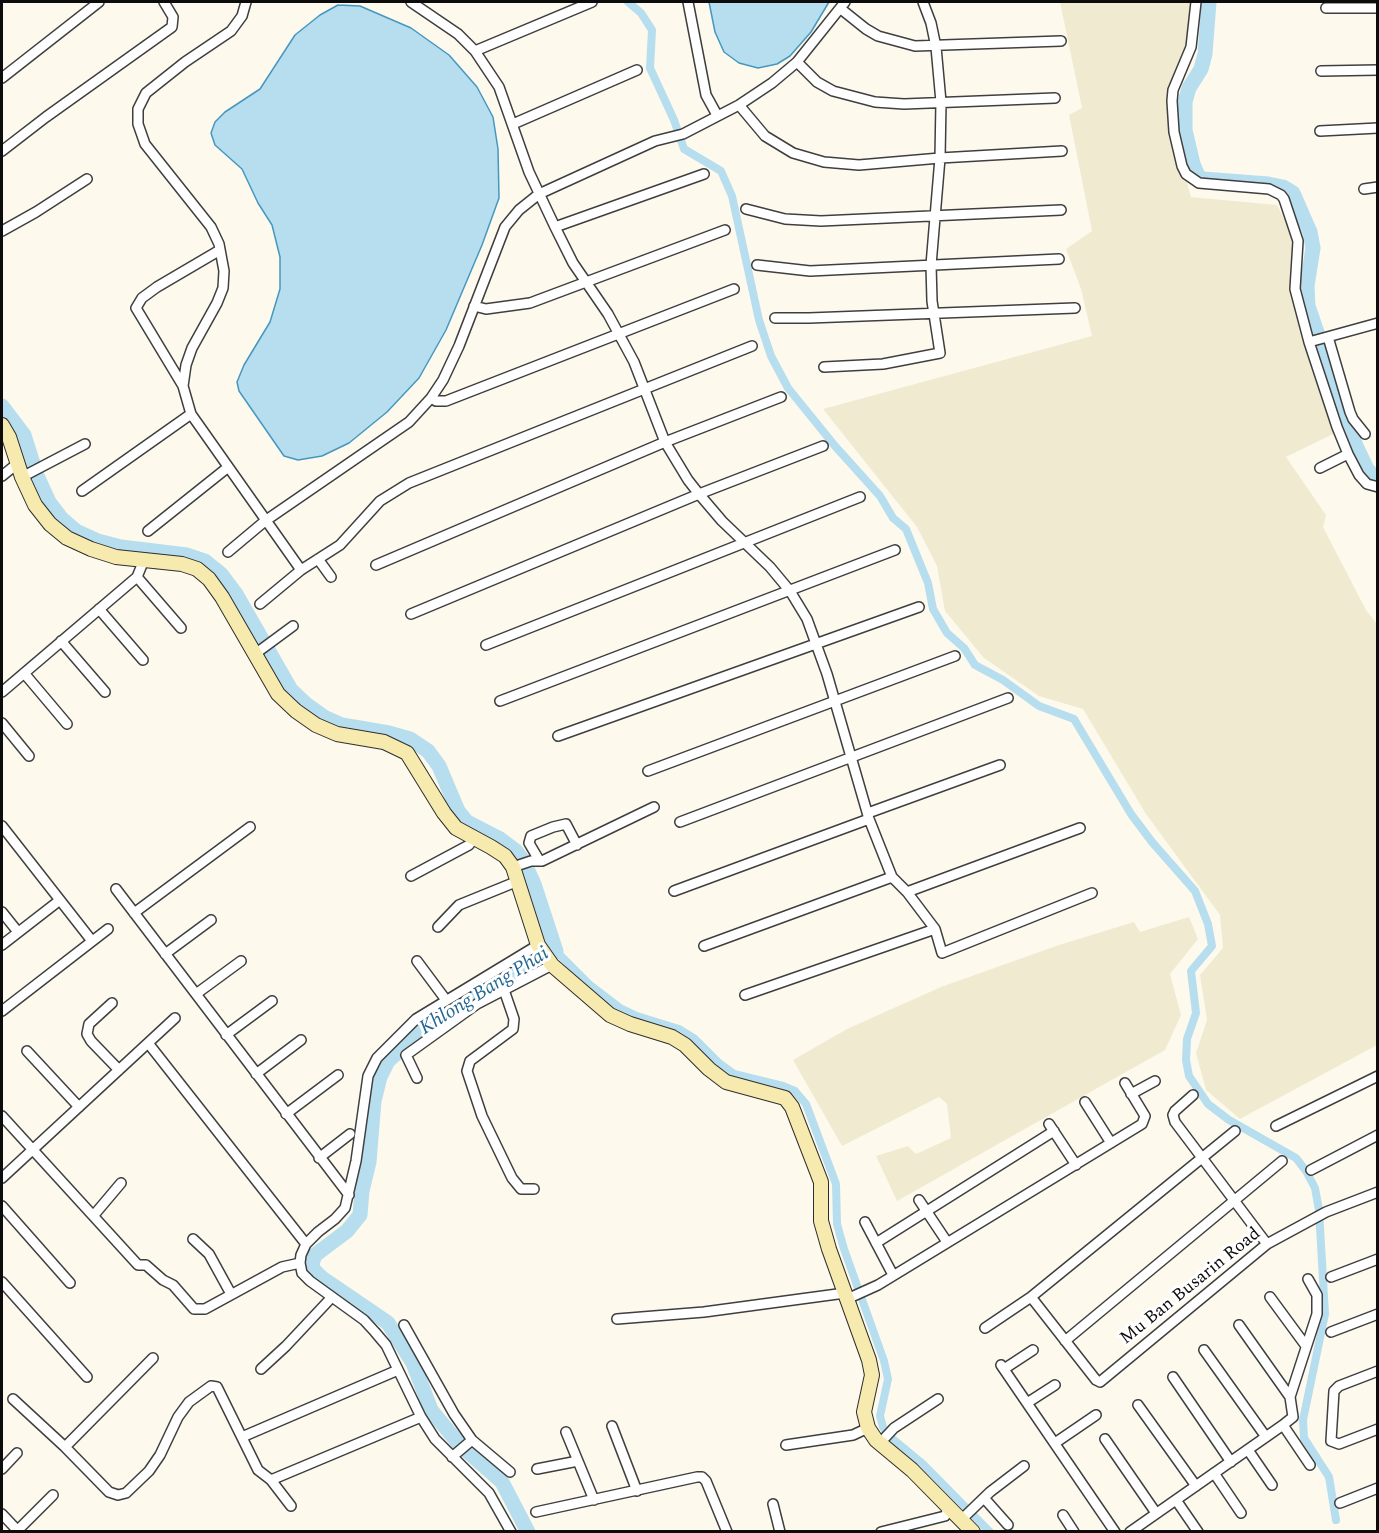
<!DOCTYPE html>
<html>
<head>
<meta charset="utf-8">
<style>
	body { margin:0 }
	#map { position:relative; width:1379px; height:1533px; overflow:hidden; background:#fdf9ed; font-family:Spectral,serif }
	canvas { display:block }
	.frame { position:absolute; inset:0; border:3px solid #0c0c0c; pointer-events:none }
</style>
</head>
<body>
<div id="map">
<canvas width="1379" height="1533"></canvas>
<div class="frame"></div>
</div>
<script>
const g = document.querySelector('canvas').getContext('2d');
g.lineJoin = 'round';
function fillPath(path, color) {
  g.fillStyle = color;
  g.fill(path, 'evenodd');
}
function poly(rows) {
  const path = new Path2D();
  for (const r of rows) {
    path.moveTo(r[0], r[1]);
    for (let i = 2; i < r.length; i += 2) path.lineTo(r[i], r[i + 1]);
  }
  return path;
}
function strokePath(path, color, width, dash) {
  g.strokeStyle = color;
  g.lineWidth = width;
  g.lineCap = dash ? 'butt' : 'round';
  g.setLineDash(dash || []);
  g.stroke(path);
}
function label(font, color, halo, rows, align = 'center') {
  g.font = font + ' Spectral,serif';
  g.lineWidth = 6;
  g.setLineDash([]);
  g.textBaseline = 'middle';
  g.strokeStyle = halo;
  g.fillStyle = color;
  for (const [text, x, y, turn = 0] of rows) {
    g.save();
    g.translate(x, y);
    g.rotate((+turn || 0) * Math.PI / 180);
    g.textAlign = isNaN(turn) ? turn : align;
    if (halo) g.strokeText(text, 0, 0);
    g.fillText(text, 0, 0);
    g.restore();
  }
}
const farmland = poly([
	[1060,2,1195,2,1193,53,1174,94,1173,132,1191,197,1277,205,1297,243,1292,296,1337,432,1286,457,1326,515,1323,527,1366,610,1377,624,1377,1045,1240,1119,1206,1090,1196,1053,1207,1020,1200,975,1223,948,1220,915,1146,814,1083,709,1039,696,984,658,945,611,937,566,917,527,823,409,1092,336,1081,289,1066,249,1092,231,1069,115,1082,108],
	[1189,917,1198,939,1170,974,1181,1015,1165,1050,897,1201,876,1156,908,1146,916,1154,951,1138,947,1104,939,1097,842,1146,793,1060,847,1029,941,987,1059,945,1134,922,1140,932]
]);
const water = poly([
	[709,2,829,2,811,32,790,56,777,64,758,68,739,63,724,52,715,32,709,2],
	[338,5,360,6,411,28,449,55,477,87,493,117,498,149,499,198,482,245,446,330,419,378,387,412,349,443,322,456,298,460,284,456,239,391,237,382,244,365,270,322,280,289,280,257,272,225,258,203,242,169,215,145,211,133,215,122,225,112,260,89,295,35,320,15,338,5]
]);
const canal = poly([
	[628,2,641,13,652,30,650,68,674,120,684,149,721,171,732,196,759,320,771,356,788,388,835,446,880,496,893,518,906,529,928,583,933,609,947,633,964,648,975,665,1003,680,1039,706,1074,719,1131,814,1152,842,1195,891,1208,924,1212,946,1191,971,1196,1013,1187,1039,1186,1060,1189,1076,1208,1104,1229,1120,1296,1158,1306,1171,1315,1188,1319,1210,1325,1314,1303,1420,1304,1438,1329,1477,1336,1520],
	[556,951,590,985,620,1008,637,1016,679,1029,695,1039,719,1063,734,1074,783,1086,795,1091,806,1104,836,1184,837,1224,844,1249,884,1361,888,1379,880,1416,883,1427,888,1435,923,1464,990,1532]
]);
const river = poly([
	[1209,2,1205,54,1201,69,1189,88,1185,102,1185,130,1193,164,1198,176,1203,179,1268,184,1283,187,1293,193,1310,232,1313,248,1307,286,1308,306,1356,446,1367,469,1378,481],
	[2,406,24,435,37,476,49,502,62,519,76,531,98,541,121,547,187,555,205,561,221,574,236,594,291,690,307,705,324,717,342,725,389,733,410,739,428,751,439,766,458,811,467,822,500,839,516,851,524,862,534,884,556,951,535,964,454,1008,423,1029,388,1061,380,1077,374,1101,369,1162,362,1191,360,1215,347,1231,315,1255,312,1264,313,1269,322,1278,388,1323,413,1363,431,1410,459,1444,502,1482,528,1532]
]);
const street = poly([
	[246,2,242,16,231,31,185,62,146,93,138,109,138,124,145,144,211,227,219,244,224,271,223,288,217,303,192,348,186,365,183,386,191,414,301,570],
	[411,2,458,34,475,51,499,87,529,172,555,227,573,263,608,314,634,362,665,442,688,480,699,494,722,521,770,567,790,591,807,619,827,674,869,819,892,877,907,892,935,929,942,953,1092,893],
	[688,2,706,95,717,115],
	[1196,2,1191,47,1173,90,1172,101,1174,132,1182,166,1186,174,1199,183,1269,189,1281,195,1284,199,1298,241,1295,289,1309,342,1337,427,1348,454,1359,475,1367,484,1378,487],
	[1326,8,1378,8],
	[841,9,866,29,878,36,915,46,1061,41],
	[475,51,592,2],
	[797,62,817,82,833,91,875,102,904,104,1055,98],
	[1321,71,1378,70],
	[2,78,99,2],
	[739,105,765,136,793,153,824,162,859,165,940,158,1062,151],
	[513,124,637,70],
	[1320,131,1378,128],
	[2,151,46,117,172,27,173,17,164,2],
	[1364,189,1378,187],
	[746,209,785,219,821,221,1061,210],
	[555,227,704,174],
	[2,231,36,212,87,179],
	[757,265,810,271,1059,259],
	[474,306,486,309,530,303,725,230],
	[775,318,809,318,1075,308],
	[1328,337,1350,412,1353,419,1365,434],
	[1309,342,1378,323],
	[824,367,883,364,940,353,932,301,931,265,940,158,941,102,936,47,931,23,923,2],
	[183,386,136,308,142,298,157,287,220,250],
	[431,398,436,401,446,401,734,289],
	[1320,468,1348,454],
	[2,476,18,463],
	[22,477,85,444],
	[82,491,191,414],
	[148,531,227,468],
	[228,552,265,521,409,422,431,398,443,380,459,346,505,227,519,210,539,194,655,141,683,134,739,105,772,83,797,62,845,2],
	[318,559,331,577],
	[376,565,665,442,781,397],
	[137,577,181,628],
	[260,604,301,570,340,545,380,501,409,483,752,346],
	[99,609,143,660],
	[411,614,699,494,823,446],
	[61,641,105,692],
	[486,645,860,497],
	[255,654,293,626],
	[24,673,67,724],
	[2,692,137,577,144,560],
	[500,701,895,550],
	[2,723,29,756],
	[558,736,919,607],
	[648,771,955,656],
	[868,813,1000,765],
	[680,822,1008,698],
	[2,826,92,941],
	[539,860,529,843,531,836,553,827,566,824,577,845],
	[513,867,531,861,542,861,654,807],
	[411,876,469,845,473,839],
	[116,889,349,1195],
	[674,891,869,819],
	[907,892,1080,828],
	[2,912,18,932],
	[134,913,250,827],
	[438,927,459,905,518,881],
	[2,945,60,900],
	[704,946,892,877],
	[165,954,211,920],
	[417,961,446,1000],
	[504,990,514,1019,513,1029,470,1061,467,1071,482,1116,512,1178,521,1189,534,1189],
	[196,994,241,961],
	[745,995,935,929],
	[112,1003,89,1024,87,1034,91,1041,119,1070],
	[2,1011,108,929],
	[226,1035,272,1001],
	[148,1043,306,1244],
	[27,1051,79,1107],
	[256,1074,301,1040],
	[417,1078,406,1055,477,1004,552,965],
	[1131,1094,1155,1081],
	[1193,1095,1175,1111,1173,1115,1175,1122,1267,1244],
	[1085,1102,1111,1143],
	[286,1114,338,1075],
	[2,1116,138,1265,146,1265,163,1280,173,1285,194,1309,205,1309,282,1267,300,1263],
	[1049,1124,1076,1165],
	[1276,1126,1378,1076],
	[319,1158,350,1134],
	[1311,1170,1378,1135],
	[2,1178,175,1018],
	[919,1200,947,1242],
	[2,1206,70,1283],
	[94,1215,121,1183],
	[865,1222,893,1275],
	[193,1239,209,1254,231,1294],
	[876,1243,1054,1131],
	[1331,1277,1378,1259],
	[2,1282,87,1377],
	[1031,1297,1096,1380,1100,1382,1267,1244,1326,1212,1378,1192],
	[1270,1297,1306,1346],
	[847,1299,878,1285,1142,1124,1145,1116,1125,1083],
	[617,1319,704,1312,845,1293],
	[404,1325,454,1414,472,1440,452,1457],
	[1239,1325,1290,1397],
	[985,1328,1031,1297,1235,1131],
	[1331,1332,1378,1314],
	[1065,1341,1282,1161],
	[1204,1350,1266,1437],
	[1001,1365,1115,1532],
	[261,1369,286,1346,332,1297],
	[1004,1369,1033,1350],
	[1378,1371,1339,1386,1334,1391,1331,1441,1339,1444,1378,1429],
	[1173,1377,1231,1462],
	[13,1399,65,1447,109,1492,118,1495,126,1493,149,1471,160,1455,178,1417,189,1402,211,1386,217,1387,258,1470,271,1480,291,1506],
	[1027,1403,1055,1385],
	[1138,1405,1196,1486],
	[1283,1425,1293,1417,1290,1397,1317,1314,1317,1295,1308,1279],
	[612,1426,637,1491],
	[566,1432,594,1500],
	[242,1437,398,1370],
	[1105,1439,1156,1513],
	[472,1440,510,1472],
	[880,1443,894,1428,938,1399],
	[1055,1443,1096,1415],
	[786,1445,853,1435,868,1428],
	[65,1447,153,1358],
	[1248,1450,1272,1485],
	[2,1469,17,1453],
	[537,1469,578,1461],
	[1214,1473,1241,1513],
	[271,1480,421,1417],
	[984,1498,1008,1525],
	[1176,1500,1198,1532],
	[1340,1503,1378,1488],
	[773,1504,780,1532],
	[536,1512,697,1477,702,1477,706,1481,727,1532],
	[2,1514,19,1532],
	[1063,1515,1074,1532],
	[961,1520,990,1492,1024,1466],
	[18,1530,53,1495],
	[511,1532,489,1493,435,1439,421,1417,386,1345,375,1332,364,1320,310,1281,302,1273,300,1263,301,1255,306,1244,318,1232,335,1219,345,1208,356,1161,368,1076,377,1058,416,1019,538,945],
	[881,1532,945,1516,949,1507],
	[1130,1532,1283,1425,1310,1465]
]);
const secondary = poly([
	[2,425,9,437,22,477,35,505,50,524,67,538,91,549,116,557,182,564,197,569,209,579,222,597,278,694,296,711,316,725,337,734,384,742,407,753,444,813,456,828,491,847,505,856,513,867,538,945,552,965,610,1015,630,1024,672,1037,685,1045,709,1069,726,1082,785,1098,792,1107,821,1182,821,1221,829,1249,869,1360,872,1375,864,1412,868,1428,876,1440,912,1470,973,1532]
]);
const streetNames = [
	["Mu Ban Busarin Road",1191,1287,-39]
];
const waterNames = [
	["Khlong Bang Phai",485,992,-32]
];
fillPath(farmland, '#f0ebd0');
fillPath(water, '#b7deef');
strokePath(water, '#4697bf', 1.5);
strokePath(canal, '#b7deef', 8);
strokePath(river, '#b7deef', 15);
strokePath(street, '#3f3f3f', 12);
strokePath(secondary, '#2e2e2e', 16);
strokePath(street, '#fff', 9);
strokePath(secondary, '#f7eaaf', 14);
label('18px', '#0c0c0c', '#fff', streetNames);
label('italic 20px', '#236891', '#fff', waterNames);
</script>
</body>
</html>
